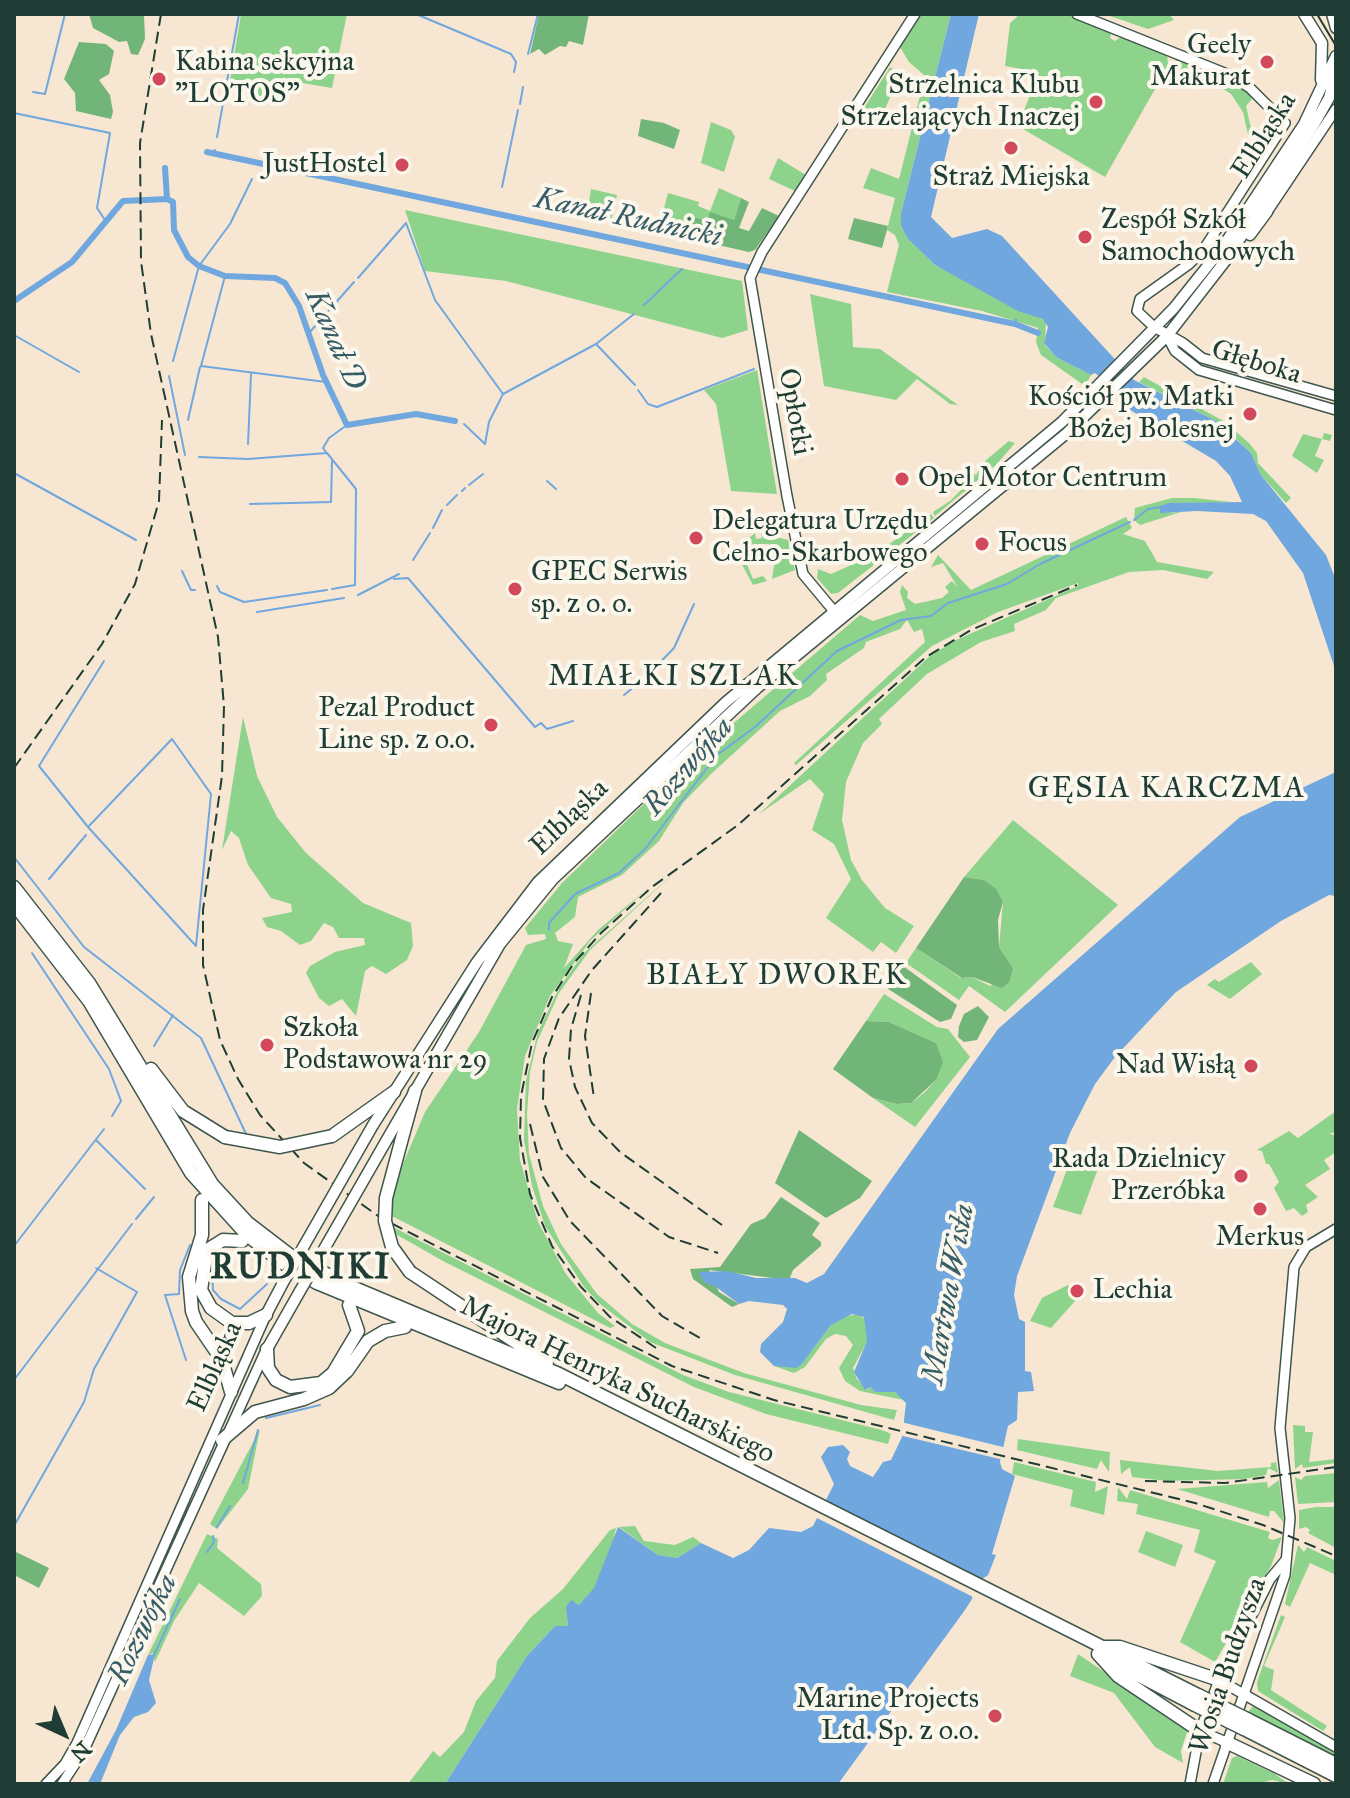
<!DOCTYPE html>
<html>
<head>
<meta charset="utf-8">
<style>
	body { margin:0 }
	#map { position:relative; width:1350px; height:1798px; overflow:hidden; background:#f7e7d2; font-family:"IM FELL Great Primer",serif }
	canvas { display:block }
	.frame { position:absolute; inset:0; border:16px solid #1f3d34; pointer-events:none }
	.north { position:absolute; left:24px; top:1694px; width:80px; height:80px; -webkit-text-stroke:6px #fbf7ec; paint-order:stroke; rotate:136deg; font-size:22px; font-weight:700; line-height:32px; text-align:center; color:#1f3d34 }
	.north::after { content:''; display:block; margin:auto; width:28px; height:36px; background:#1f3d34; clip-path:polygon(50% 0,100% 100%,50% 72%,0 100%) }
</style>
</head>
<body>
<div id="map">
<canvas width="1350" height="1798"></canvas>
<div class="frame"></div>
<div class="north">N</div>
</div>
<script>
const g = document.querySelector('canvas').getContext('2d');
g.lineJoin = 'round';
function fillPath(path, color) {
  g.fillStyle = color;
  g.fill(path, 'evenodd');
}
function poly(rows) {
  const path = new Path2D();
  for (const r of rows) {
    path.moveTo(r[0], r[1]);
    for (let i = 2; i < r.length; i += 2) path.lineTo(r[i], r[i + 1]);
  }
  return path;
}
function strokePath(path, color, width, dash) {
  g.strokeStyle = color;
  g.lineWidth = width;
  g.lineCap = dash ? 'butt' : 'round';
  g.setLineDash(dash || []);
  g.stroke(path);
}
function label(font, color, halo, rows, align = 'center') {
  g.font = font + ' "IM FELL Great Primer",serif';
  g.lineWidth = 8;
  g.setLineDash([]);
  g.textBaseline = 'middle';
  g.strokeStyle = halo;
  g.fillStyle = color;
  for (const [text, x, y, turn = 0] of rows) {
    g.save();
    g.translate(x, y);
    g.rotate((+turn || 0) * Math.PI / 180);
    g.textAlign = isNaN(turn) ? turn : align;
    if (halo) g.strokeText(text, 0, 0);
    g.fillText(text, 0, 0);
    g.restore();
  }
}
const green = poly([
	[241,14,347,14,332,88,284,80,279,102,229,86],
	[920,14,951,14,901,213,901,226,907,238,935,265,1046,321,1045,345,1056,357,1091,375,1085,386,1041,355,1036,342,1038,328,982,311,887,292,899,245,895,235,887,230,895,198,863,188,871,168,899,179,925,76,909,62,900,47],
	[1020,14,1071,16,1111,33,1110,38,1115,41,1122,36,1167,54,1168,65,1178,59,1198,67,1202,78,1176,67,1167,68,1105,177,1018,126,1039,72,1005,66,1010,23],
	[1104,14,1169,14,1174,20,1148,29],
	[890,67,900,73,879,124,859,116],
	[1218,75,1250,94,1252,99,1246,106,1252,133,1257,133,1257,136,1248,134,1243,112,1231,94,1209,80],
	[711,122,731,130,735,137,724,172,701,163],
	[778,158,806,175,795,191,769,179],
	[719,188,741,198,734,220,707,221,694,217,687,238,658,232,668,193,699,202,698,206,710,211],
	[591,189,617,195,611,221,587,216],
	[405,210,742,281,748,330,722,338,506,281,425,271],
	[810,294,851,304,853,347,880,349,958,405,950,404,917,379,896,400,824,386],
	[757,370,758,376,777,494,731,491,716,404,704,390],
	[1144,377,1225,422,1249,443,1257,453,1258,463,1291,498,1286,503,1261,475,1251,453,1230,433,1216,421,1139,382],
	[1324,433,1332,435,1330,441,1322,439,1315,456,1324,460,1317,473,1292,456,1303,434,1322,439],
	[1009,441,1015,443,996,465,935,516,933,512,950,501,970,481,968,477,973,473,976,475,986,460],
	[1172,498,1194,498,1241,503,1222,502,1165,514,1184,511,1140,525,1134,520,1135,508],
	[931,514,934,518,838,593,831,594,817,578,818,569,831,574,874,555],
	[1126,517,1132,528,1123,534,1145,541,1157,562,1214,572,1207,579,1163,570,1129,572,1056,598,1046,610,1014,624,1015,631,981,642,927,674,879,719,882,724,863,743,846,782,842,820,851,860,862,880,885,908,914,926,896,953,881,942,873,952,826,918,851,879,834,844,812,830,824,794,810,779,759,814,931,655,956,640,1078,586,1078,583,998,612,932,646,796,765,794,763,925,642,922,629,914,632,907,620,900,629,866,642,864,648,826,674,827,680,810,696,780,711,711,774,683,803,659,841,622,875,578,897,575,917,555,933,558,941,573,944,564,968,598,930,647,889,590,941,550,996,525,1056,517,1109,520,1160,538,1222,566,1274,598,1313,615,1326,610,1328,390,1215,393,1187,425,1112,479,1032,526,945,546,939,545,934,528,935,525,928,562,883,680,769,860,615,873,621,906,610,900,592,902,585,908,592,907,598,915,604,942,598,949,592,945,587,952,581,958,588,943,563,931,567,938,555,971,590],
	[755,533,756,539,762,538,761,533,788,540,795,570,772,579,775,559,771,556,769,544,761,544,746,550,743,555,753,579,763,576,767,581,753,585,734,550],
	[243,717,257,776,277,817,306,853,363,903,411,923,413,946,407,960,386,974,372,966,365,971,356,1016,342,999,329,1006,319,998,306,973,310,966,335,952,365,945,364,938,339,938,333,927,324,923,311,941,300,945,281,931,267,927,262,918,292,912,291,904,271,898,248,865,239,838,231,831,222,850],
	[1013,820,1118,905,1005,1012,969,986,959,1000,906,963,916,948,961,978,972,977,990,986,1013,968,999,947,1003,902,984,880,964,877],
	[680,868,590,950,559,993,537,1042,530,1072,527,1114,529,1154,543,1206,561,1244,597,1294,632,1324,665,1343,744,1373,861,1405,897,1410,894,1420,735,1375,650,1342,600,1304,584,1287,545,1226,532,1186,524,1140,526,1081,538,1032,559,988,584,953],
	[1251,962,1262,974,1230,999,1207,985,1215,979,1219,982],
	[884,994,937,1027,948,1029,970,1057,915,1127,873,1098,897,1104,911,1103,925,1092,936,1080,936,1043,889,1022,866,1021],
	[1336,1111,1336,1133,1329,1133,1336,1136,1336,1152,1324,1160,1330,1169,1305,1185,1318,1197,1306,1205,1308,1212,1302,1216,1294,1208,1286,1211,1274,1188,1279,1182,1269,1164,1266,1164,1262,1151,1257,1150,1289,1131,1298,1138],
	[1073,1153,1100,1163,1081,1215,1053,1207],
	[391,1226,683,1375,729,1392,882,1430,891,1434,888,1444,766,1414,694,1387,443,1261,392,1232],
	[1068,1285,1075,1301,1051,1328,1030,1321,1042,1298],
	[859,1314,867,1321,868,1332,867,1342,853,1368,857,1379,867,1390,871,1387,895,1392,904,1400,860,1391,845,1381,839,1368,853,1345,846,1336,835,1334,826,1339,805,1367,794,1373,774,1366,802,1364,831,1325,842,1317],
	[1293,1425,1305,1426,1305,1432,1313,1432,1309,1462,1336,1459,1336,1463,1303,1468,1302,1464,1295,1469],
	[260,1429,248,1489,217,1529,210,1524],
	[1018,1439,1110,1452,1109,1472,1101,1460,1097,1469,1017,1450],
	[1120,1460,1218,1471,1271,1467,1271,1463,1276,1462,1278,1473,1268,1468,1266,1475,1244,1479,1167,1481,1132,1477,1130,1467,1121,1474],
	[1014,1462,1096,1482,1095,1492,1108,1486,1104,1515,1070,1506,1073,1490,1012,1474],
	[1336,1473,1336,1502,1298,1504,1295,1477,1301,1480,1305,1476],
	[1279,1480,1284,1523,1274,1511,1270,1511,1269,1517,1177,1489,1267,1482,1268,1488],
	[1118,1487,1127,1499,1130,1490,1270,1532,1268,1538,1272,1540,1282,1537,1271,1566,1215,1662,1180,1642,1216,1561,1194,1552,1200,1530,1136,1514,1138,1504,1117,1501],
	[1316,1507,1336,1507,1336,1548,1308,1533,1310,1530,1306,1527,1299,1529,1299,1510],
	[635,1526,644,1541,675,1545,693,1537,701,1543,677,1558,658,1555,619,1527],
	[616,1528,609,1557,594,1589,579,1605,574,1602,567,1611,568,1627,555,1626,527,1656,445,1784,408,1784,433,1751,440,1757,464,1732,476,1701,495,1678,497,1661,530,1618,563,1589,610,1530],
	[1146,1531,1183,1545,1175,1567,1138,1552],
	[207,1534,218,1539,217,1548,261,1584,262,1596,244,1616,199,1583,174,1621,155,1662,153,1653,148,1655],
	[1298,1545,1304,1552,1307,1547,1336,1561,1336,1575,1310,1563,1290,1607,1285,1604],
	[1281,1615,1285,1617,1264,1666,1274,1670,1271,1690,1327,1726,1323,1731,1258,1691,1257,1682],
	[1078,1654,1188,1729,1181,1751,1183,1763,1155,1747,1114,1693,1070,1676],
	[1255,1704,1336,1752,1336,1760,1246,1714],
	[1237,1756,1275,1774,1289,1784,1272,1780,1257,1784,1223,1784,1232,1758]
]);
const forest = poly([
	[89,14,144,14,145,39,138,55,131,54,127,41,119,42,93,28],
	[539,14,589,14,583,45,569,41,566,47,560,46,545,55,539,49,530,54],
	[79,42,106,44,114,51,109,74,99,80,110,95,113,112,111,119,76,111,75,93,64,79],
	[641,119,664,123,680,130,674,149,638,136],
	[741,198,749,202,739,228,749,231,762,208,779,216,755,250,749,252,687,238,694,217,707,221,710,212,734,220],
	[854,218,888,226,882,248,848,239],
	[964,877,984,880,996,889,1003,902,998,920,999,947,1013,968,1009,982,1002,988,972,977,962,978,916,948],
	[903,966,957,1005,951,1019,940,1022,888,989],
	[978,1006,989,1017,977,1040,964,1042,958,1037,959,1026,964,1014],
	[866,1021,889,1022,936,1043,943,1062,936,1080,911,1103,897,1104,873,1098,833,1069],
	[799,1130,872,1181,860,1198,826,1218,775,1183],
	[781,1197,820,1223,812,1235,821,1242,821,1246,793,1270,789,1280,709,1270,719,1292,739,1304,732,1307,693,1279,690,1269,720,1267,751,1224,765,1218],
	[14,1551,49,1568,39,1588,14,1575]
]);
const water = poly([
	[951,14,979,14,931,217,952,238,987,229,1002,236,1134,380,1216,421,1251,453,1261,475,1326,555,1336,580,1336,672,1303,573,1266,521,1253,514,1197,511,1160,513,1160,506,1169,503,1242,502,1230,476,1216,461,1120,404,1120,394,1095,373,1091,375,1056,357,1044,343,1048,327,1043,319,1018,311,935,265,907,238,901,226,901,213],
	[1336,772,1336,896,1329,895,1281,921,1176,992,1115,1057,1095,1084,1070,1133,1017,1276,1014,1295,1019,1319,1025,1322,1025,1371,1031,1372,1034,1391,1018,1392,1017,1420,1008,1426,1000,1462,1002,1469,1015,1476,992,1554,996,1555,988,1575,975,1584,972,1599,965,1610,838,1784,445,1784,527,1656,555,1626,568,1626,566,1607,571,1600,579,1605,594,1588,618,1527,658,1555,677,1558,701,1543,733,1558,749,1550,769,1528,801,1532,813,1526,834,1484,821,1457,828,1447,843,1445,850,1452,847,1459,850,1466,873,1477,883,1462,891,1460,902,1437,906,1403,895,1392,875,1392,871,1387,865,1390,854,1372,867,1341,864,1317,852,1314,831,1325,802,1364,796,1368,774,1366,760,1352,761,1344,783,1322,787,1309,783,1305,749,1301,739,1304,716,1287,704,1282,699,1272,727,1271,756,1278,795,1278,807,1283,824,1274,998,1029,1240,817],
	[155,1654,149,1680,156,1703,148,1712,134,1717,120,1735,100,1784,87,1784,116,1730,148,1655]
]);
const pier = poly([
	[901,1422,1007,1448,1004,1460,899,1435],
	[817,1508,979,1586,977,1599,813,1516]
]);
const stream = poly([
	[416,14,511,54,516,62,514,72],
	[528,54,538,14],
	[33,92,45,94,65,14],
	[520,104,523,87],
	[14,113,110,133,97,208,105,220],
	[217,137,239,14],
	[214,154,215,150],
	[502,187,518,110],
	[225,276,201,366,326,382],
	[358,278,406,223,435,300,503,394],
	[644,305,682,269],
	[1015,324,1016,319],
	[309,333,354,282],
	[14,335,79,372],
	[597,345,635,385],
	[173,361,199,266,230,224,252,179],
	[169,376,185,455],
	[638,390,648,404,657,407,754,369],
	[188,420,200,367],
	[464,424,485,444,489,422,503,394,596,344,634,314],
	[248,444,251,374],
	[326,452,323,448,329,438,347,425],
	[199,457,248,459,327,453,356,489,355,585,332,589],
	[14,473,136,540],
	[547,481,556,489],
	[469,485,483,474],
	[462,491,465,488],
	[250,504,331,502,332,461],
	[447,505,457,495],
	[1134,520,1148,509,1161,507],
	[433,528,442,510],
	[413,560,430,533],
	[182,571,191,590,195,590],
	[394,579,408,578,535,727,541,723,547,729,573,721],
	[217,586,220,592,244,602,327,590],
	[358,595,399,574],
	[257,612,344,598],
	[647,676,674,648,694,604],
	[624,695,640,682],
	[172,739,211,794,196,946,88,827,172,739],
	[88,827,39,766,104,661],
	[14,857,84,947,201,1038,247,1136],
	[49,879,86,835],
	[549,930,549,923,575,894,619,873,645,849,717,755,755,727,837,651,901,620,931,616,948,603,1007,584,1040,564,1130,522],
	[32,953,109,1069,121,1101,112,1116],
	[154,1046,173,1015],
	[96,1140,145,1189],
	[136,1219,154,1197],
	[14,1246,104,1129],
	[222,1250,214,1258,212,1271,213,1290,221,1299,240,1309,267,1284],
	[186,1360,165,1295,179,1294,180,1270,190,1245],
	[14,1380,132,1224],
	[266,1418,320,1405],
	[243,1483,258,1430],
	[14,1526,84,1402,94,1369,137,1292,96,1268],
	[217,1527,230,1506],
	[207,1552,214,1542,213,1536],
	[154,1655,180,1599]
]);
const canal = poly([
	[207,152,1015,324,1038,333],
	[165,168,167,199],
	[167,199,173,202,174,230,188,257,199,266,225,276,275,278,285,283,299,306,323,375,347,425,416,414,455,421],
	[14,301,72,262,123,201,167,199]
]);
const secondary = poly([
	[1077,14,1232,76,1250,88,1285,123,1204,249,1189,264,1140,299,1137,311,1154,327,1183,343,1202,358,1336,396],
	[1267,212,1336,109],
	[1167,336,1175,351,1199,370,1336,410],
	[838,616,803,574,787,496,750,278,762,252,915,14],
	[1219,1680,1336,1747],
	[1200,1731,1226,1742],
	[46,1784,65,1764,77,1743,266,1315],
	[62,1784,84,1750,266,1350],
	[1190,1784,1200,1731,1219,1680,1270,1579,1285,1561],
	[1213,1784,1285,1575,1290,1518,1280,1428,1294,1267,1306,1247,1336,1229]
]);
const primary = poly([
	[1304,14,1322,43,1321,80],
	[1332,14,1336,28],
	[1250,235,1267,212],
	[373,1125,477,962,538,882,726,702,1062,422,1174,308,1222,248,1304,124,1336,56],
	[389,1136,500,944,553,879,757,688,1067,433,1167,336,1226,260,1312,128,1329,98,1336,72],
	[266,1315,285,1279],
	[267,1349,300,1291]
]);
const highway = poly([
	[14,887,89,983,212,1184,248,1223,291,1256,352,1287,559,1374,1198,1695],
	[14,904,89,1001,191,1173,247,1235,283,1263,317,1283,559,1383],
	[151,1069,183,1111,225,1137],
	[332,1136,394,1092],
	[401,1142,415,1091],
	[202,1200,202,1235,189,1277,192,1311,196,1322,222,1360,231,1392],
	[242,1241,223,1240,207,1250,201,1290,211,1308,232,1323,249,1323,266,1315],
	[410,1272,547,1363],
	[267,1349,268,1368,276,1380,290,1387,321,1383,333,1373,358,1331,349,1305],
	[222,1440,255,1412,304,1399,329,1388,347,1371,368,1341,385,1331,405,1327],
	[1105,1647,1120,1647,1219,1680],
	[1098,1654,1118,1676,1200,1731],
	[1111,1661,1193,1704],
	[1249,1720,1336,1764],
	[1244,1729,1336,1776],
	[1226,1742,1314,1784]
]);
const tram = poly([
	[1317,14,1336,46]
]);
const rail = poly([
	[161,14,140,143,141,261,151,334,218,637,224,706,222,776,203,910,203,965,220,1040,238,1079,260,1115,304,1163,381,1218,672,1366,774,1400,1195,1503,1263,1525,1336,1556],
	[14,768,102,644,135,584,159,501,162,420],
	[661,893,592,970,559,1018,544,1059,543,1100,561,1148,586,1178,669,1237,718,1253],
	[591,993,585,1036,594,1098],
	[581,995,571,1029,569,1059,575,1087,592,1123,620,1152,722,1225],
	[530,1124,543,1177,570,1221,662,1316,700,1338],
	[656,1348,610,1317,581,1287,552,1246,530,1194,520,1138,521,1096,532,1043,552,997,574,963,601,933,652,887,738,825,926,657,971,630,1077,585],
	[1145,1481,1225,1483,1336,1467]
]);
const primaryBridge = poly([
	[285,1279,373,1125],
	[300,1291,389,1136]
]);
const highwayBridge = poly([
	[225,1137,280,1147,332,1136],
	[401,1142,386,1198,385,1221,392,1247,410,1272],
	[1198,1695,1249,1720],
	[1193,1704,1244,1729]
]);
const markers = [
	[1267,62,8,"#d1495b"],
	[159,79,8,"#d1495b"],
	[1096,102,8,"#d1495b"],
	[1011,148,8,"#d1495b"],
	[402,165,8,"#d1495b"],
	[1085,237,8,"#d1495b"],
	[1250,414,8,"#d1495b"],
	[902,479,8,"#d1495b"],
	[696,538,8,"#d1495b"],
	[982,544,8,"#d1495b"],
	[515,589,8,"#d1495b"],
	[491,725,8,"#d1495b"],
	[267,1045,8,"#d1495b"],
	[1251,1066,8,"#d1495b"],
	[1241,1176,8,"#d1495b"],
	[1260,1209,8,"#d1495b"],
	[1077,1291,8,"#d1495b"],
	[995,1716,8,"#d1495b"]
];
const poiNames = [
	["Geely",1251,46],
	["Makurat",1251,78],
	["Kabina sekcyjna",175,63,"left"],
	["\"LOTOS\"",175,95,"left"],
	["Strzelnica Klubu",1080,86],
	["Strzelających Inaczej",1080,118],
	["JustHostel",386,165],
	["Straż Miejska",1011,178,"center"],
	["Zespół Szkół",1101,221,"left"],
	["Samochodowych",1101,253,"left"],
	["Kościół pw. Matki",1234,398],
	["Bożej Bolesnej",1234,430],
	["Opel Motor Centrum",918,479,"left"],
	["Delegatura Urzędu",712,522,"left"],
	["Celno-Skarbowego",712,554,"left"],
	["Focus",998,544,"left"],
	["GPEC Serwis",531,573,"left"],
	["sp. z o. o.",531,605,"left"],
	["Pezal Product",475,709],
	["Line sp. z o.o.",475,741],
	["Szkoła",283,1029,"left"],
	["Podstawowa nr 29",283,1061,"left"],
	["Nad Wisłą",1235,1066],
	["Rada Dzielnicy",1225,1160],
	["Przeróbka",1225,1192],
	["Merkus",1260,1238,"center"],
	["Lechia",1093,1291,"left"],
	["Marine Projects",979,1700],
	["Ltd. Sp. z o.o.",979,1732]
];
const streetNames = [
	["Elbląska",1265,136,-58],
	["Głęboka",1256,363,17],
	["Opłotki",794,412,80],
	["Elbląska",570,818,-44],
	["Elbląska",216,1367,-66],
	["Majora Henryka Sucharskiego",617,1381,26],
	["Wosia Budzysza",1229,1666,-71]
];
const waterNames = [
	["Kanał Rudnicki",628,219,12],
	["Kanał D",334,340,66],
	["Rozwójka",689,767,-49],
	["Martwa Wisła",950,1294,-80],
	["Rozwójka",144,1630,-64]
];
const neighbourhoodNames = [
	["MIAŁKI SZLAK",674,678],
	["GĘSIA KARCZMA",1167,790],
	["BIAŁY DWOREK",777,977]
];
const districtNames = [
	["RUDNIKI",301,1269]
];
fillPath(green, '#8ed38c');
fillPath(forest, '#72b578');
fillPath(water, '#70a7de');
fillPath(pier, '#f7e7d2');
strokePath(stream, '#70a7de', 2);
strokePath(canal, '#70a7de', 6);
strokePath(secondary, '#3f564c', 12);
strokePath(primary, '#3f564c', 13);
strokePath(highway, '#3f564c', 15);
strokePath(secondary, '#fff', 9);
strokePath(primary, '#fff', 10);
strokePath(highway, '#fff', 12);
strokePath(tram, '#1f3d34', 2);
strokePath(rail, '#1f3d34', 2, [12, 6]);
strokePath(primaryBridge, '#3f564c', 13, []);
strokePath(highwayBridge, '#3f564c', 15, []);
strokePath(primaryBridge, '#fff', 10);
strokePath(highwayBridge, '#fff', 12);
for (const [x, y, r, color] of markers) {
  const dot = new Path2D();
  dot.arc(x, y, r, 0, 2 * Math.PI);
  g.fillStyle = color;
  g.fill(dot);
  strokePath(dot, '#fbf7ec', 3);
}
label('28px', '#1f3d34', '#fbf7ec', poiNames, 'right');
label('28px', '#1f3d34', '#fbf7ec', streetNames);
label('italic 30px', '#375d67', '#fbf7ec', waterNames);
g.letterSpacing = '2px';
label('30px', '#1f3d34', '#fbf7ec', neighbourhoodNames);
g.letterSpacing = '0px';
g.letterSpacing = '2px';
label('bold 36px', '#1f3d34', '#fbf7ec', districtNames);
g.letterSpacing = '0px';
</script>
</body>
</html>
